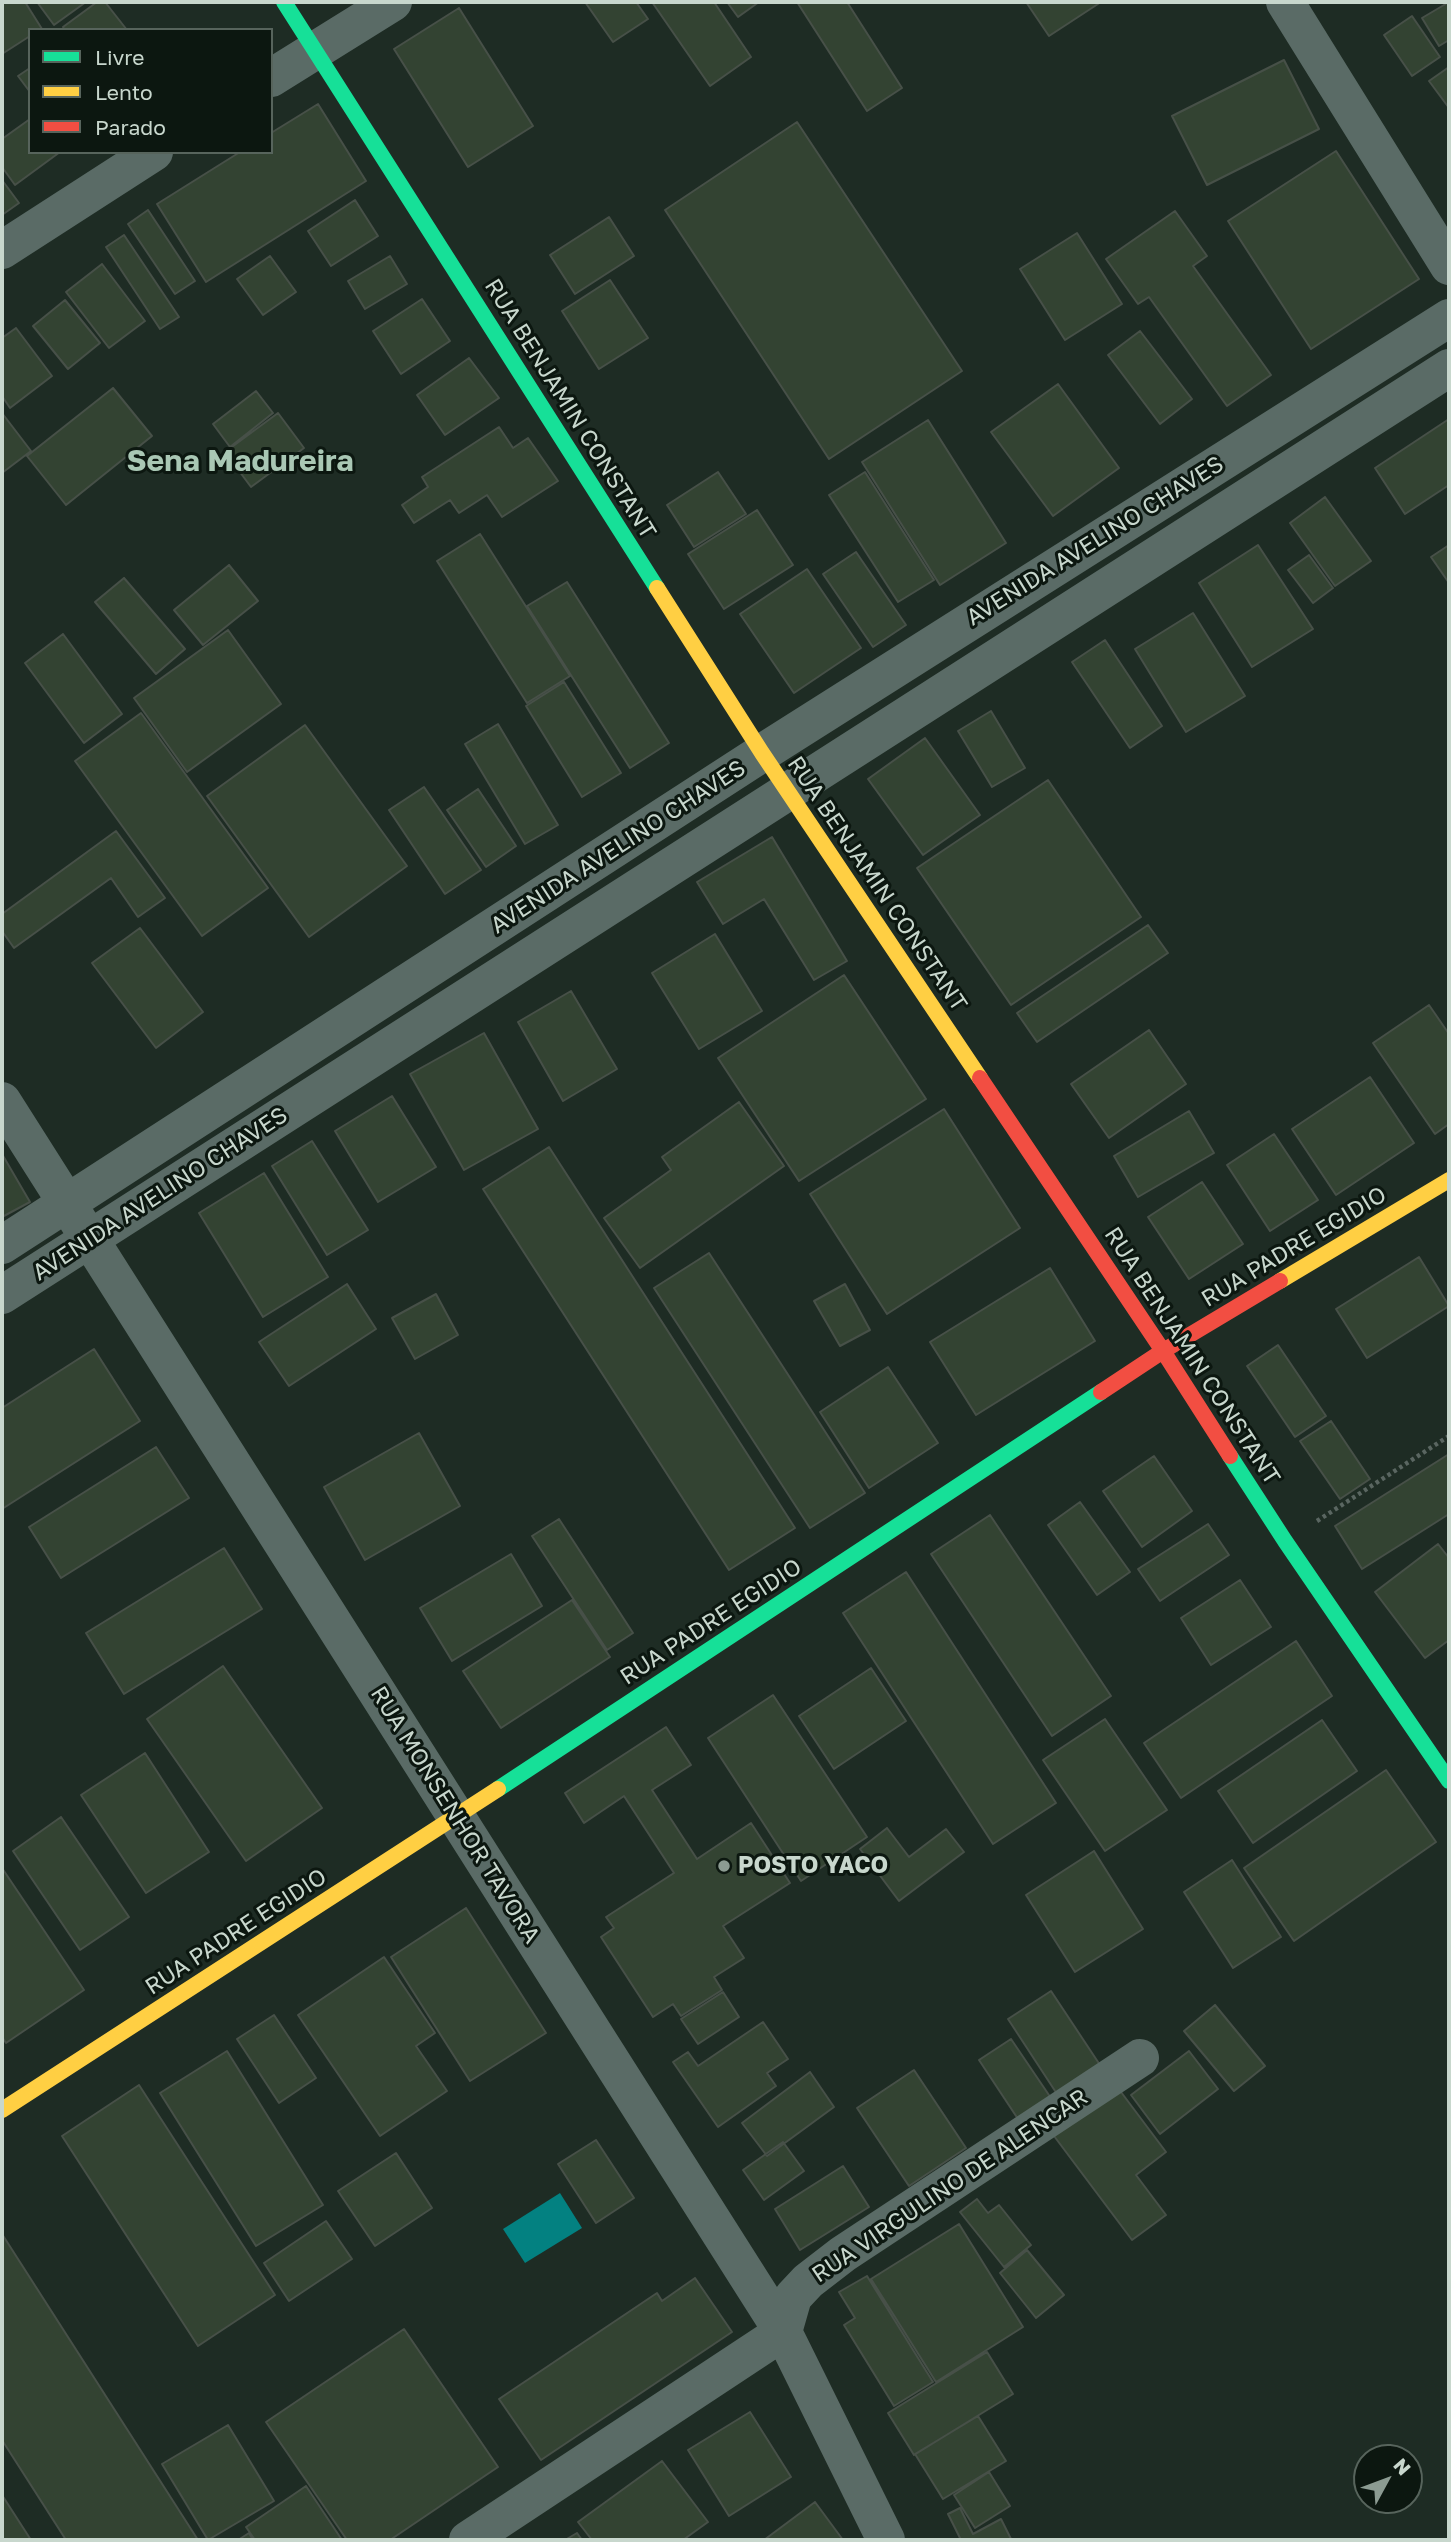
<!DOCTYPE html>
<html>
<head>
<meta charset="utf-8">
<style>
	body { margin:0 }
	#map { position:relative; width:1451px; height:2542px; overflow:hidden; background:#1e2c24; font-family:"Golos Text",sans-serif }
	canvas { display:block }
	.frame { position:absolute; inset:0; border:4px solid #c8d7cd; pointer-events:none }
	.legend { position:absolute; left:28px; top:28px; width:245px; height:126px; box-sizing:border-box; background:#0c1710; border:2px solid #57645c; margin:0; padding:9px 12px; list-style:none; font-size:21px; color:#c8d7cd }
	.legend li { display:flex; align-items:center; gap:14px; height:35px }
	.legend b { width:35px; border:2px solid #57645c }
	.north { position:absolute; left:1353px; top:2444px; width:70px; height:70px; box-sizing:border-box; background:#0c1710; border:2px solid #57645c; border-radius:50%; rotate:49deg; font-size:19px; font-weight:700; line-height:28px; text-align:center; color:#c8d7cd }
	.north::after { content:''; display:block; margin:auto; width:24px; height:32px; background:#8c9b92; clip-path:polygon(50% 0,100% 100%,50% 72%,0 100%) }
</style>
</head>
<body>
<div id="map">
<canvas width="1451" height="2542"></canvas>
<div class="frame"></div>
<ul class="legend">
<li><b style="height:9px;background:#16e098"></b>Livre</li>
<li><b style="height:9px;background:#ffcf43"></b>Lento</li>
<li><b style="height:9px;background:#f24e42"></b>Parado</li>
</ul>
<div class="north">N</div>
</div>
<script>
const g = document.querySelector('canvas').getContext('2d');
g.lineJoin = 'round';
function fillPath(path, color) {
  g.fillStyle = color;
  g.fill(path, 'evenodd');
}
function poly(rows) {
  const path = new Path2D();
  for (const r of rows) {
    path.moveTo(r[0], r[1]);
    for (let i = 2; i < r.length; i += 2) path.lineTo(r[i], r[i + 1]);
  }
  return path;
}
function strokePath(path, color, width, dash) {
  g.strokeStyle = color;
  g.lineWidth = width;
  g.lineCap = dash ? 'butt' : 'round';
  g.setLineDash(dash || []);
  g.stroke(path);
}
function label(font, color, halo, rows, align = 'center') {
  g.font = font + ' "Golos Text",sans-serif';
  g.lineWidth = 6;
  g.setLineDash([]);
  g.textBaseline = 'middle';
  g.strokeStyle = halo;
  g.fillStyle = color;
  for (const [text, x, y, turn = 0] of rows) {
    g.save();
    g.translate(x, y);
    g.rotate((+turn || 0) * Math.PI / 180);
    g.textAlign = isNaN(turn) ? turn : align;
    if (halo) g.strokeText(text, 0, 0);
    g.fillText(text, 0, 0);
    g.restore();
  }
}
const water = poly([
	[560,2193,582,2228,525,2263,503,2229]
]);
const building = poly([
	[2,2,25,2,42,29,30,30,30,36,2,54,2,2],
	[37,2,86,2,54,25,37,2],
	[97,2,105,2,127,30,65,30,63,27,97,2],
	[585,2,636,2,648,19,613,42,585,2],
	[652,2,714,2,751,57,710,86,652,2],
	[727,2,759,2,738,17,727,2],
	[797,2,847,2,902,88,867,111,797,2],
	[1026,2,1101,2,1049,36,1026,2],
	[1449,2,1449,40,1439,46,1422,18,1449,2],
	[459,8,533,126,468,167,394,49,459,8],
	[1412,16,1440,57,1412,76,1384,35,1412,16],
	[1284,60,1319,129,1207,185,1172,116,1284,60],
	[1449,67,1449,108,1429,81,1449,67],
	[30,68,30,92,18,76,30,68],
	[318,104,366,181,206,282,157,204,240,152,271,152,271,133,318,104],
	[30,119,30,152,60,152,15,185,2,167,2,139,30,119],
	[797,122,962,371,829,459,665,210,797,122],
	[1336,151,1419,279,1311,349,1228,221,1336,151],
	[2,180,19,203,2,215,2,180],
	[355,200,378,236,331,266,308,231,355,200],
	[148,210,195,281,175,294,128,224,148,210],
	[1175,211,1207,256,1193,266,1271,375,1227,406,1149,297,1138,304,1106,259,1175,211],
	[609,217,634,256,575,294,550,255,609,217],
	[1077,233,1122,304,1065,340,1020,269,1077,233],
	[124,235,179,317,160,329,106,247,124,235],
	[270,256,296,292,263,315,237,279,270,256],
	[390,256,407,284,365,309,348,281,390,256],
	[102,264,145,321,109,348,66,292,102,264],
	[610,280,648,338,599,369,562,311,610,280],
	[422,299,450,341,401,374,373,331,422,299],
	[65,300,100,343,68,369,33,326,65,300],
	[16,328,52,376,10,408,2,396,2,338,16,328],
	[1140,331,1192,399,1160,424,1108,355,1140,331],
	[469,358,499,398,445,435,417,395,469,358],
	[1058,384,1119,468,1053,516,991,432,1058,384],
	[113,388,152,436,66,505,27,456,113,388],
	[256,391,273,413,230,447,213,424,256,391],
	[2,413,31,451,2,473,2,413],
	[278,413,304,448,251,487,225,452,278,413],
	[1449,419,1449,485,1405,514,1375,468,1449,419],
	[928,420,1006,543,940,585,862,462,928,420],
	[499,427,513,448,528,438,558,481,502,517,487,495,459,513,450,500,414,523,402,505,428,487,422,477,499,427],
	[718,472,746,514,694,547,667,505,718,472],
	[865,472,934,580,898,602,829,495,865,472],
	[1325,497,1371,561,1335,586,1290,523,1325,497],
	[757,510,793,565,724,609,688,554,757,510],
	[480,534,570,676,527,703,437,561,480,534],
	[1258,545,1313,629,1252,667,1199,583,1258,545],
	[1449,545,1449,583,1431,557,1449,545],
	[856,552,906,625,873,647,823,574,856,552],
	[1309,555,1333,588,1313,603,1288,570,1309,555],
	[229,565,258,601,203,645,174,610,229,565],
	[807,569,861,648,794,693,740,614,807,569],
	[124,578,185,649,156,674,95,602,124,578],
	[567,582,669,743,630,768,527,606,567,582],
	[1193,613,1245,696,1186,732,1135,649,1193,613],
	[228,630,281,704,187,772,134,698,228,630],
	[63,634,122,714,84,743,25,663,63,634],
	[1105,640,1162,726,1130,748,1072,662,1105,640],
	[564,682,621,773,582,797,526,706,564,682],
	[991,711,1025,768,992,787,958,731,991,711],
	[141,713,268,888,202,936,75,761,141,713],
	[498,724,558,825,525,844,465,744,498,724],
	[305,725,407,866,309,937,207,796,305,725],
	[925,738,980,815,923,855,868,779,925,738],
	[1048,780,1141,917,1011,1005,917,868,1048,780],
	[424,787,481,870,445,894,389,810,424,787],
	[478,789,516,846,486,867,447,810,478,789],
	[116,831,165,898,138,917,111,878,14,948,2,931,2,914,116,831],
	[772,837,847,961,814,980,764,899,723,924,697,882,772,837],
	[1148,925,1168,953,1037,1042,1017,1013,1148,925],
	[140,928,203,1012,156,1048,92,963,140,928],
	[715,934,762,1011,699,1049,652,973,715,934],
	[844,975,926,1099,799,1181,718,1058,844,975],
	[571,991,617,1069,563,1101,518,1022,571,991],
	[1429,1005,1449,1034,1449,1124,1435,1134,1373,1043,1429,1005],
	[1149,1030,1186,1084,1109,1138,1071,1084,1149,1030],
	[484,1033,538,1129,464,1170,410,1074,484,1033],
	[1370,1077,1414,1143,1336,1195,1292,1129,1370,1077],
	[392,1096,436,1167,378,1202,335,1131,392,1096],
	[739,1102,784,1166,640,1268,604,1218,671,1170,662,1157,739,1102],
	[944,1109,1020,1228,887,1314,810,1194,944,1109],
	[1189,1111,1214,1153,1138,1197,1114,1156,1189,1111],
	[1274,1134,1318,1200,1270,1231,1227,1165,1274,1134],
	[312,1141,368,1230,327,1255,272,1166,312,1141],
	[549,1147,795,1528,729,1570,483,1189,549,1147],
	[2,1154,30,1202,2,1217,2,1154],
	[264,1173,328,1277,263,1317,199,1213,264,1173],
	[1202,1182,1243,1244,1189,1279,1148,1217,1202,1182],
	[709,1253,865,1493,810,1528,654,1288,709,1253],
	[1419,1257,1449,1306,1367,1358,1336,1309,1419,1257],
	[1050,1268,1095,1341,976,1415,930,1342,1050,1268],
	[347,1284,376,1329,289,1386,259,1342,347,1284],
	[845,1284,870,1330,840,1346,814,1301,845,1284],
	[436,1294,458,1335,415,1359,392,1318,436,1294],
	[1278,1345,1326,1416,1295,1437,1247,1366,1278,1345],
	[94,1349,140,1421,2,1509,2,1408,94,1349],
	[888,1367,938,1443,869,1488,820,1412,888,1367],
	[1331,1421,1370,1479,1340,1499,1300,1441,1331,1421],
	[419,1433,460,1506,365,1560,324,1487,419,1433],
	[156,1447,189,1498,61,1578,29,1527,156,1447],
	[1449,1454,1449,1514,1362,1569,1335,1526,1449,1454],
	[1154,1456,1192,1511,1142,1547,1103,1491,1154,1456],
	[1080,1502,1130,1572,1097,1595,1048,1525,1080,1502],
	[990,1515,1111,1696,1052,1736,931,1554,990,1515],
	[559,1519,633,1633,607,1650,532,1536,559,1519],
	[1208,1524,1229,1555,1160,1601,1138,1569,1208,1524],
	[1438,1544,1449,1558,1449,1640,1425,1658,1375,1592,1438,1544],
	[224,1548,262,1609,124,1694,86,1633,224,1548],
	[511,1554,542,1606,452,1661,420,1608,511,1554],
	[906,1572,1056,1803,993,1844,843,1613,906,1572],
	[1240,1580,1271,1627,1211,1665,1181,1618,1240,1580],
	[572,1600,610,1657,501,1728,463,1671,572,1600],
	[1296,1641,1332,1696,1181,1798,1144,1743,1296,1641],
	[223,1666,322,1808,246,1861,147,1719,223,1666],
	[871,1668,906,1721,834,1769,799,1716,871,1668],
	[773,1695,867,1837,801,1881,708,1738,773,1695],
	[1105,1719,1167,1810,1105,1851,1043,1760,1105,1719],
	[1322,1720,1357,1771,1253,1843,1218,1791,1322,1720],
	[666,1727,691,1765,652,1790,697,1859,751,1823,790,1883,723,1926,744,1958,714,1977,722,1990,681,2016,673,2004,653,2017,601,1937,614,1928,606,1917,674,1873,624,1796,584,1823,565,1793,666,1727],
	[145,1753,209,1852,146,1893,81,1795,145,1753],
	[1386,1770,1436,1842,1294,1941,1244,1868,1386,1770],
	[61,1817,129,1917,80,1950,13,1851,61,1817],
	[887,1828,909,1857,946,1829,964,1852,899,1901,860,1849,887,1828],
	[1094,1851,1143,1929,1075,1972,1026,1895,1094,1851],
	[1232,1860,1281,1937,1233,1968,1184,1892,1232,1860],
	[2,1868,84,1990,6,2043,2,2037,2,1868],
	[466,1908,546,2033,470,2081,391,1957,466,1908],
	[384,1957,435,2033,416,2046,447,2091,380,2136,298,2015,384,1957],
	[1051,1991,1102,2068,1059,2097,1008,2019,1051,1991],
	[723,1992,739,2017,698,2044,681,2019,723,1992],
	[1215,2005,1265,2066,1234,2091,1184,2031,1215,2005],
	[274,2015,316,2078,279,2103,237,2039,274,2015],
	[763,2022,788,2059,767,2073,776,2086,718,2127,673,2062,688,2052,698,2066,763,2022],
	[1011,2039,1053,2101,1020,2122,979,2060,1011,2039],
	[227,2051,323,2205,256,2246,160,2093,227,2051],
	[1189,2051,1218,2089,1160,2134,1131,2095,1189,2051],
	[914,2070,966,2148,909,2186,857,2108,914,2070],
	[810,2072,834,2107,767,2156,742,2123,810,2072],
	[1115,2084,1166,2152,1136,2175,1166,2215,1132,2240,1051,2132,1115,2084],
	[139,2085,275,2295,198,2346,62,2136,139,2085],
	[596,2140,634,2198,596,2223,558,2164,596,2140],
	[783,2142,804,2171,764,2200,743,2170,783,2142],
	[396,2153,432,2208,375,2246,338,2191,396,2153],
	[843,2166,869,2207,800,2250,775,2209,843,2166],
	[977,2199,988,2213,999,2205,1031,2245,1004,2267,960,2212,977,2199],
	[326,2221,352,2259,289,2301,264,2263,326,2221],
	[959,2224,1023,2327,936,2382,871,2279,959,2224],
	[2,2234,198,2540,66,2540,2,2440,2,2234],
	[1027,2250,1064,2295,1036,2318,1000,2273,1027,2250],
	[867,2276,933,2382,894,2406,844,2325,855,2318,839,2292,867,2276],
	[695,2278,732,2332,541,2460,499,2399,657,2293,662,2301,695,2278],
	[404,2329,498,2467,390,2540,347,2540,266,2422,404,2329],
	[987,2352,1013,2394,914,2455,888,2413,987,2352],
	[750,2412,791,2477,729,2516,688,2450,750,2412],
	[978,2416,1006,2461,943,2499,915,2454,978,2416],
	[228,2425,274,2501,208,2540,162,2464,228,2425],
	[662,2461,708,2522,683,2540,592,2540,578,2522,662,2461],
	[989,2472,1010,2506,975,2528,954,2495,989,2472],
	[306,2486,342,2540,255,2540,246,2527,306,2486],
	[2,2495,31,2540,2,2540,2,2495],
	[815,2502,843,2540,764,2540,815,2502],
	[960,2508,973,2534,1001,2519,1011,2539,961,2540,948,2514,960,2508],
	[249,2533,253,2540,238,2540,249,2533],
	[577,2533,582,2540,565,2540,577,2533]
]);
const path = poly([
	[1317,1521,1449,1436]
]);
const street = poly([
	[1285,2,1449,266],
	[271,78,393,2],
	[2,250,154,152],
	[2,1101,783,2332,886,2540],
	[2,1245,762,753,1449,318],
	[2,1295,1449,368],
	[468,2540,783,2332,793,2297,808,2281,843,2254,1140,2058]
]);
const fast = poly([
	[284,2,657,588],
	[1230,1456,1285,1541,1449,1781],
	[498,1789,1101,1392]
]);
const slow = poly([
	[657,588,762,753,980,1078],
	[1280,1281,1449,1180],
	[2,2110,498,1789]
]);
const jam = poly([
	[980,1078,1163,1351,1230,1456],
	[1101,1392,1163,1351,1280,1281]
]);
const markers = [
	[724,1866,7,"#8c9b92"]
];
const streetNames = [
	["RUA BENJAMIN CONSTANT",570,409,58],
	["AVENIDA AVELINO CHAVES",1095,541,-32],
	["AVENIDA AVELINO CHAVES",618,847,-33],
	["RUA BENJAMIN CONSTANT",877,884,56],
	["AVENIDA AVELINO CHAVES",160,1194,-33],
	["RUA PADRE EGIDIO",1294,1247,-31],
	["RUA BENJAMIN CONSTANT",1192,1356,57],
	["RUA PADRE EGIDIO",711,1622,-33],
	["RUA MONSENHOR TAVORA",455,1815,58],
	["RUA PADRE EGIDIO",236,1932,-33],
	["RUA VIRGULINO DE ALENCAR",950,2186,-34]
];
const poiNames = [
	["POSTO YACO",738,1866]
];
const districtNames = [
	["Sena Madureira",240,461]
];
fillPath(water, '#038181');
fillPath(building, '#334332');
strokePath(building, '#475048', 2);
strokePath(path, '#5a6661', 4.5, [3.5, 3.5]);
strokePath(street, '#5a6b66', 38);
strokePath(fast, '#16e098', 16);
strokePath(slow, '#ffcf43', 16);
strokePath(jam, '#f24e42', 16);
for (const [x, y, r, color] of markers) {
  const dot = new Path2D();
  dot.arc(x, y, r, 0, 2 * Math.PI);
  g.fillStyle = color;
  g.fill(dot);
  strokePath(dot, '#0c1710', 2.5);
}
label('23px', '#c8d7cd', '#0c1710', streetNames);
label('bold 23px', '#c8d7cd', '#0c1710', poiNames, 'left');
label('bold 30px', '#a9c7b4', '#0c1710', districtNames);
</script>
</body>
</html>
